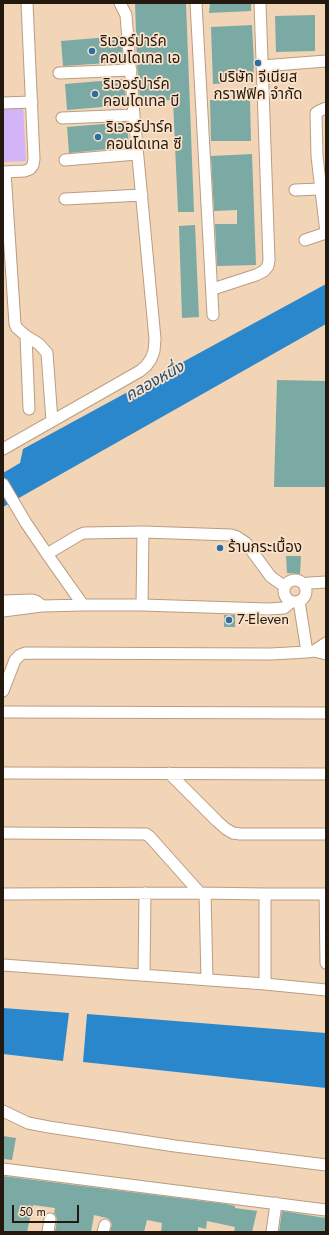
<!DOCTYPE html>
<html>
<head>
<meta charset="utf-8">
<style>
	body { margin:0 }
	#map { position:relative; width:329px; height:1235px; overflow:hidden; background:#f2d4b7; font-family:Jost,sans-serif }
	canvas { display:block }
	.frame { position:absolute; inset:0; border:4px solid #24190f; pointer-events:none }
	.scale { position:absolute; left:12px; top:1205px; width:67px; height:18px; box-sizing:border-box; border:2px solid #24190f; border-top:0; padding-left:5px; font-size:12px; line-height:14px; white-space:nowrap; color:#24190f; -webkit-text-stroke:3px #fbe2cb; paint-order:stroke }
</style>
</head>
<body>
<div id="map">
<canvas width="329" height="1235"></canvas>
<div class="frame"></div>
<div class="scale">50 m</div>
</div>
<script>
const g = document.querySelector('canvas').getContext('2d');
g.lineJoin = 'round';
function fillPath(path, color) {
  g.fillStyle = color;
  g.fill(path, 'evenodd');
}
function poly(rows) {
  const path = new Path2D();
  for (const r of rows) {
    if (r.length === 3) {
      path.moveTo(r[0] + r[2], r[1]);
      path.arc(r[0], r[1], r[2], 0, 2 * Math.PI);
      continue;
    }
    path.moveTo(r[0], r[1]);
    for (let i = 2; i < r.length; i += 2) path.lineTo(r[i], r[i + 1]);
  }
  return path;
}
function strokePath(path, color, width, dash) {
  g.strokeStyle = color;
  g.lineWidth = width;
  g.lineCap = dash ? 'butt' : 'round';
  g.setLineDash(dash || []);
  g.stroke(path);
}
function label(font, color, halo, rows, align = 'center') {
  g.font = font + ' Jost,"Noto Sans Thai",sans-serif';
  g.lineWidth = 3.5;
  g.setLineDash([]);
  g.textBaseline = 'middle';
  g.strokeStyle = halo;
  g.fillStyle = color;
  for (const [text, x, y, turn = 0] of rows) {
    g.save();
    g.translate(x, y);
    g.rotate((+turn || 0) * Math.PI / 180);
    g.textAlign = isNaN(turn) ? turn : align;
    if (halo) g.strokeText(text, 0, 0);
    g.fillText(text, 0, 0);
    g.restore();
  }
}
const green = poly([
	[23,105,26,161,3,162,3,106]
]);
const water = poly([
	[326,284,326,324,3,507,3,473,20,463,23,449],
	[3,1008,69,1013,63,1061,3,1054],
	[87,1014,326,1033,326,1088,83,1062]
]);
const building = poly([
	[135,3,186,3,194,212,178,212,173,100,140,101,137,62],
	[210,3,251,3,251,11,209,13],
	[315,15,315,51,276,52,275,16],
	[252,25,254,63,253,81,213,84,211,27],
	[121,36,123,62,63,66,61,41],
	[124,79,126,105,67,110,65,84],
	[210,100,250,100,251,141,211,141],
	[127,122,129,147,69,153,67,127],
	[252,154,256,265,217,266,215,224,237,224,237,210,214,211,211,156],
	[195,225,199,317,182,318,179,226],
	[277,380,326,381,326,487,274,487],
	[286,556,301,556,300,574,287,573],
	[224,615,235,615,235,627,224,627],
	[3,1136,16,1138,12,1160,3,1159],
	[3,1176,226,1204,235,1206,235,1208,257,1211,252,1232,234,1232,235,1227,207,1221,206,1229,198,1227,198,1232,161,1232,162,1223,147,1220,144,1232,110,1232,112,1224,110,1220,107,1218,94,1215,91,1232,55,1232,57,1220,56,1216,54,1213,55,1208,33,1205,27,1232,3,1232,3,1210,4,1201,3,1201],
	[282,1211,326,1218,326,1232,279,1232]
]);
const minor = poly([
	[196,3,213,315],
	[262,66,326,61],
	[59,73,131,70],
	[3,103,32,102],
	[62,118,134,115],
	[65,160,137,154],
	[3,172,25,171,30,169,33,165,34,159,27,3],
	[5,172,15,324,17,328,26,336,39,344,47,353,52,421],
	[295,190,320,189],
	[65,199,142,195],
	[305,240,326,233,317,156,316,113,319,111,326,108],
	[213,289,256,275,264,271,268,266,269,260,260,3],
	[26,336,29,409],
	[3,449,140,371,146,366,151,359,154,351,155,339,134,115,126,15,120,3],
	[3,484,26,523,47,554,83,605,142,605,268,609,284,608,291,602],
	[47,554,79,535,84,533,143,532,231,535,237,537,246,543,271,577,284,586],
	[295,591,11],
	[304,584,310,583,326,582],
	[3,601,32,600,36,601,41,605],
	[299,601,307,652],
	[142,605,143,532],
	[3,611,42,606,83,605],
	[314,651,326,654],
	[3,691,15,660,20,655,25,653,271,654,307,652,314,651,326,643],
	[3,712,326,713],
	[3,773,326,774],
	[169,773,217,821,226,829,233,833,240,834,326,834],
	[3,833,146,834,150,837,200,893],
	[205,893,207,980],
	[3,894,200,893,265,894,326,894],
	[265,894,265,984],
	[325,894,326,963],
	[3,965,265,984,326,990],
	[144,975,145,893],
	[3,1111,28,1123,49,1127,175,1146,326,1165],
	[3,1169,326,1210],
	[48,1232,50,1219],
	[103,1232,105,1225],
	[272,1232,276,1203]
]);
const markers = [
	[92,51,4,"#2a6ea3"],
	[258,63,4,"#2a6ea3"],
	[95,94,4,"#2a6ea3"],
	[98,137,4,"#2a6ea3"],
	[220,548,4,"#2a6ea3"],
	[229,620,4,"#2a6ea3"]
];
const poiNames = [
	["ริเวอร์ปาร์ค",100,42],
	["คอนโดเทล เอ",100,59],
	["บริษัท จีเนียส",258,78,"center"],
	["กราฟฟิค จำกัด",258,95,"center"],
	["ริเวอร์ปาร์ค",103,85],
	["คอนโดเทล บี",103,102],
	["ริเวอร์ปาร์ค",106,128],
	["คอนโดเทล ซี",106,145],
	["ร้านกระเบื้อง",228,548],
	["7-Eleven",237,620]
];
const waterNames = [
	["คลองหนึ่ง",155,382,-29]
];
fillPath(green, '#d3b4f6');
fillPath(water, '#2a87cc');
fillPath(building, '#7baaa4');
strokePath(minor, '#ba9d81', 13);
strokePath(minor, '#fff', 11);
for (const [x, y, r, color] of markers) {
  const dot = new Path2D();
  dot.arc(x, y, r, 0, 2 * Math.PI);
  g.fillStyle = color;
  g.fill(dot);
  strokePath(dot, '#fbe2cb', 1.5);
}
label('15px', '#24190f', '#fbe2cb', poiNames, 'left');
label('italic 16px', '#224f74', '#fbe2cb', waterNames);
</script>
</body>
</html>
